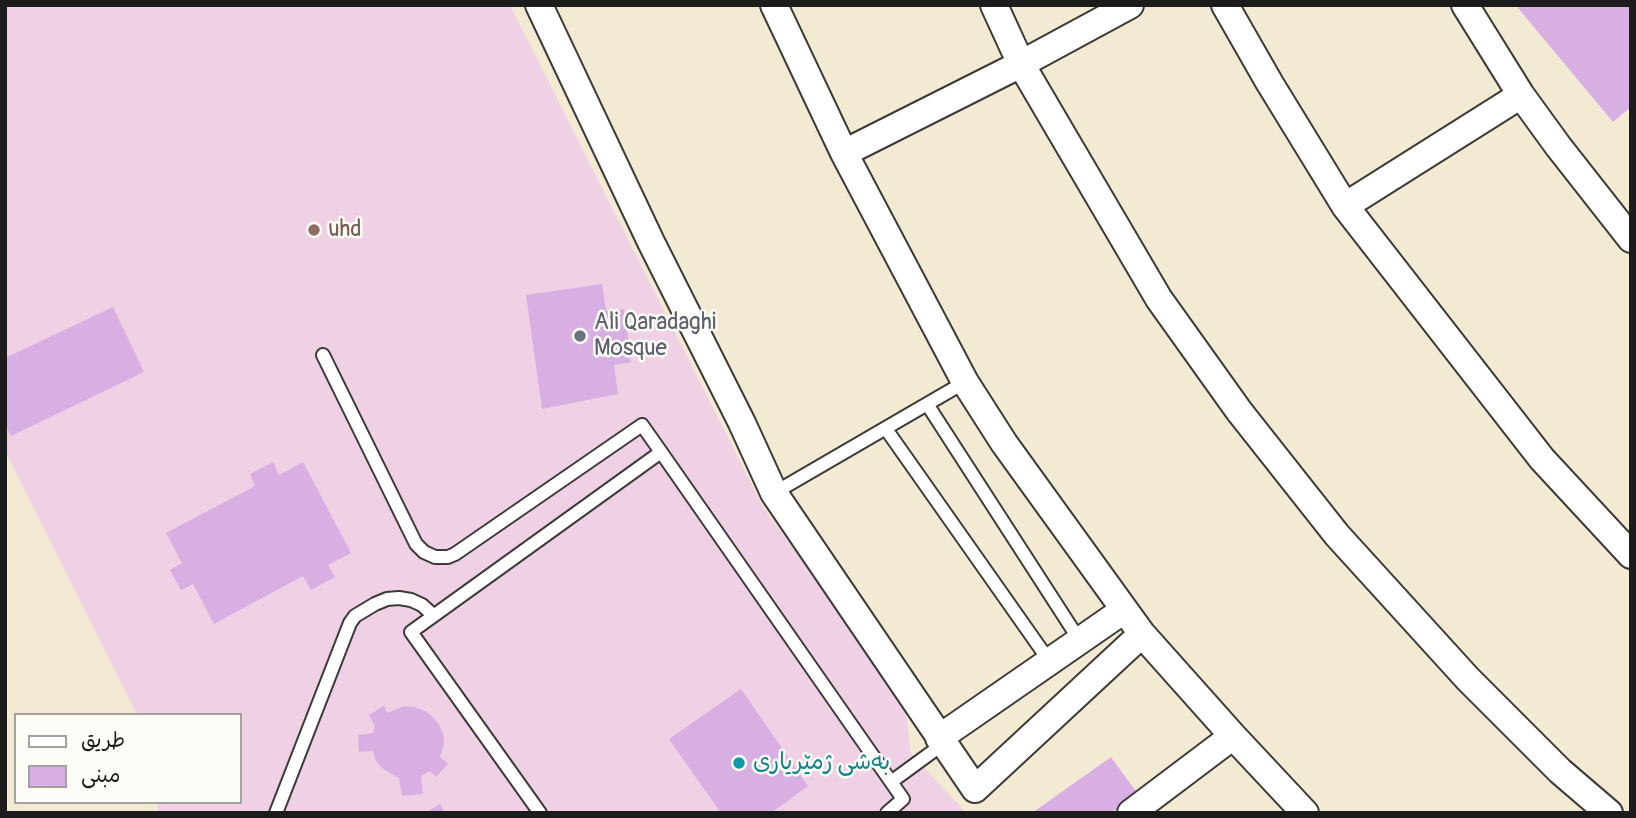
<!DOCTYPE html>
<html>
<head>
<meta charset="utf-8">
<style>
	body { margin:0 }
	#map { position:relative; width:1636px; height:818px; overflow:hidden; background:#f3ead3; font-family:Pangolin,"Playpen Sans Arabic",sans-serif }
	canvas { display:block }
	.frame { position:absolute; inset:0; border:7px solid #1c1c1c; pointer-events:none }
	.legend { position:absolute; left:14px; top:713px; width:228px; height:91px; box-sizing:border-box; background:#fdfcf7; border:2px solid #a3a29f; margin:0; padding:9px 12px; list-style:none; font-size:21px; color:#1c1c1c }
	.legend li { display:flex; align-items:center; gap:14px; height:35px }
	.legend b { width:35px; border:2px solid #a3a29f }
</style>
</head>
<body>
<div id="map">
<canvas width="1636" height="818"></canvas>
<div class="frame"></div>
<ul class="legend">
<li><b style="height:9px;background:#fff"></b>طريق</li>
<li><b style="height:19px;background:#d8afe2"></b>مبنى</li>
</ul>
</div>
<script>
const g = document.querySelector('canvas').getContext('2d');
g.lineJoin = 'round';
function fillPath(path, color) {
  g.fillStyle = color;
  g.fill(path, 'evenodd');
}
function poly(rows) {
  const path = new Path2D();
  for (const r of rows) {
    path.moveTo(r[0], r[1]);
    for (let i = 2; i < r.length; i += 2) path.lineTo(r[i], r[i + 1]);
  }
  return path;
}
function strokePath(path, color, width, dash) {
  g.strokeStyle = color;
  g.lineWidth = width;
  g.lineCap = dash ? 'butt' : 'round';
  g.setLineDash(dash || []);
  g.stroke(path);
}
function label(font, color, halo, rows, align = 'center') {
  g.font = font + ' Pangolin,"Playpen Sans Arabic",sans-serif';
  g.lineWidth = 5;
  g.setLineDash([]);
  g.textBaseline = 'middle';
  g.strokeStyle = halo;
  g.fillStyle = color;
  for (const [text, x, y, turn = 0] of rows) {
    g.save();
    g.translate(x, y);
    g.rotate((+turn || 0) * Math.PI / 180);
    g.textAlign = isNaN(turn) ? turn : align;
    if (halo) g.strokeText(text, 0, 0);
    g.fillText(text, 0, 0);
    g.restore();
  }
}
const built = poly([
	[5,5,510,5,764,509,904,698,911,754,967,813,159,813,157,802,240,802,240,715,137,715,5,451]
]);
const building = poly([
	[1521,5,1631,5,1631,72,1629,74,1631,76,1631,107,1613,122,1518,8],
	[602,284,606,311,624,309,631,362,614,365,618,394,542,409,526,295],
	[113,307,144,372,11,436,5,424,5,358],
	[273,462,279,475,303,462,351,553,328,565,335,577,311,590,303,576,214,624,193,584,181,590,170,570,182,563,166,533,255,486,250,474],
	[741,689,808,786,771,813,721,813,669,739],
	[384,706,387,713,404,706,415,707,425,711,433,717,439,725,443,734,444,744,440,757,448,764,436,777,430,771,421,776,423,794,402,796,399,778,383,769,376,761,373,751,359,752,358,735,373,733,375,726,369,715],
	[1111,757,1138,794,1111,813,1032,813],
	[440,804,445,813,425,813]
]);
const service = poly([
	[323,355,416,544,424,552,435,557,448,557,455,554,642,425,661,452],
	[927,404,1080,641],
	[886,429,1050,662],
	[774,493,965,382],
	[891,782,943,744],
	[276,813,350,623,355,616,375,604,387,599,399,598,411,600,422,605,433,615],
	[540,813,411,632,661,452,903,799,887,813]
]);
const minor = poly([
	[539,5,651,242,742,423,774,493,975,789,1142,634],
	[774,5,844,153,965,382,1004,443,1142,634,1233,736,1305,813],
	[994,5,1021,64,1159,299,1239,411,1337,535,1468,679,1560,771,1609,813],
	[1225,5,1269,82,1345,206,1542,459,1631,555],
	[1465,5,1521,95,1558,146,1631,239],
	[844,153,1021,64,1130,5],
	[1345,206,1521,95],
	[939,738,1124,610],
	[1131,813,1233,736]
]);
const markers = [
	[314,230,7,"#8d6e63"],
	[580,336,7,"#6b7280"],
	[739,763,7,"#0f9aa8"]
];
const educationNames = [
	["uhd",328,230]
];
const worshipNames = [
	["Ali Qaradaghi",594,323],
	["Mosque",594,349]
];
const cultureNames = [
	["بەشی ژمێریاری",753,763]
];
fillPath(built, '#f0d0e5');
fillPath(building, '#d8afe2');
strokePath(service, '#3c3b37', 16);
strokePath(minor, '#3c3b37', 30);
strokePath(service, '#fff', 12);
strokePath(minor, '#fff', 26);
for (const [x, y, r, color] of markers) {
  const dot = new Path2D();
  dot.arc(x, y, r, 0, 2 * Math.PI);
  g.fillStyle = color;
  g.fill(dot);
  strokePath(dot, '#fdfcf7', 2.5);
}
label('23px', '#785e54', '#fdfcf7', educationNames, 'left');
label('23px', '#5b616d', '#fdfcf7', worshipNames, 'left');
label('23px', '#0d838f', '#fdfcf7', cultureNames, 'left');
</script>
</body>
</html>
